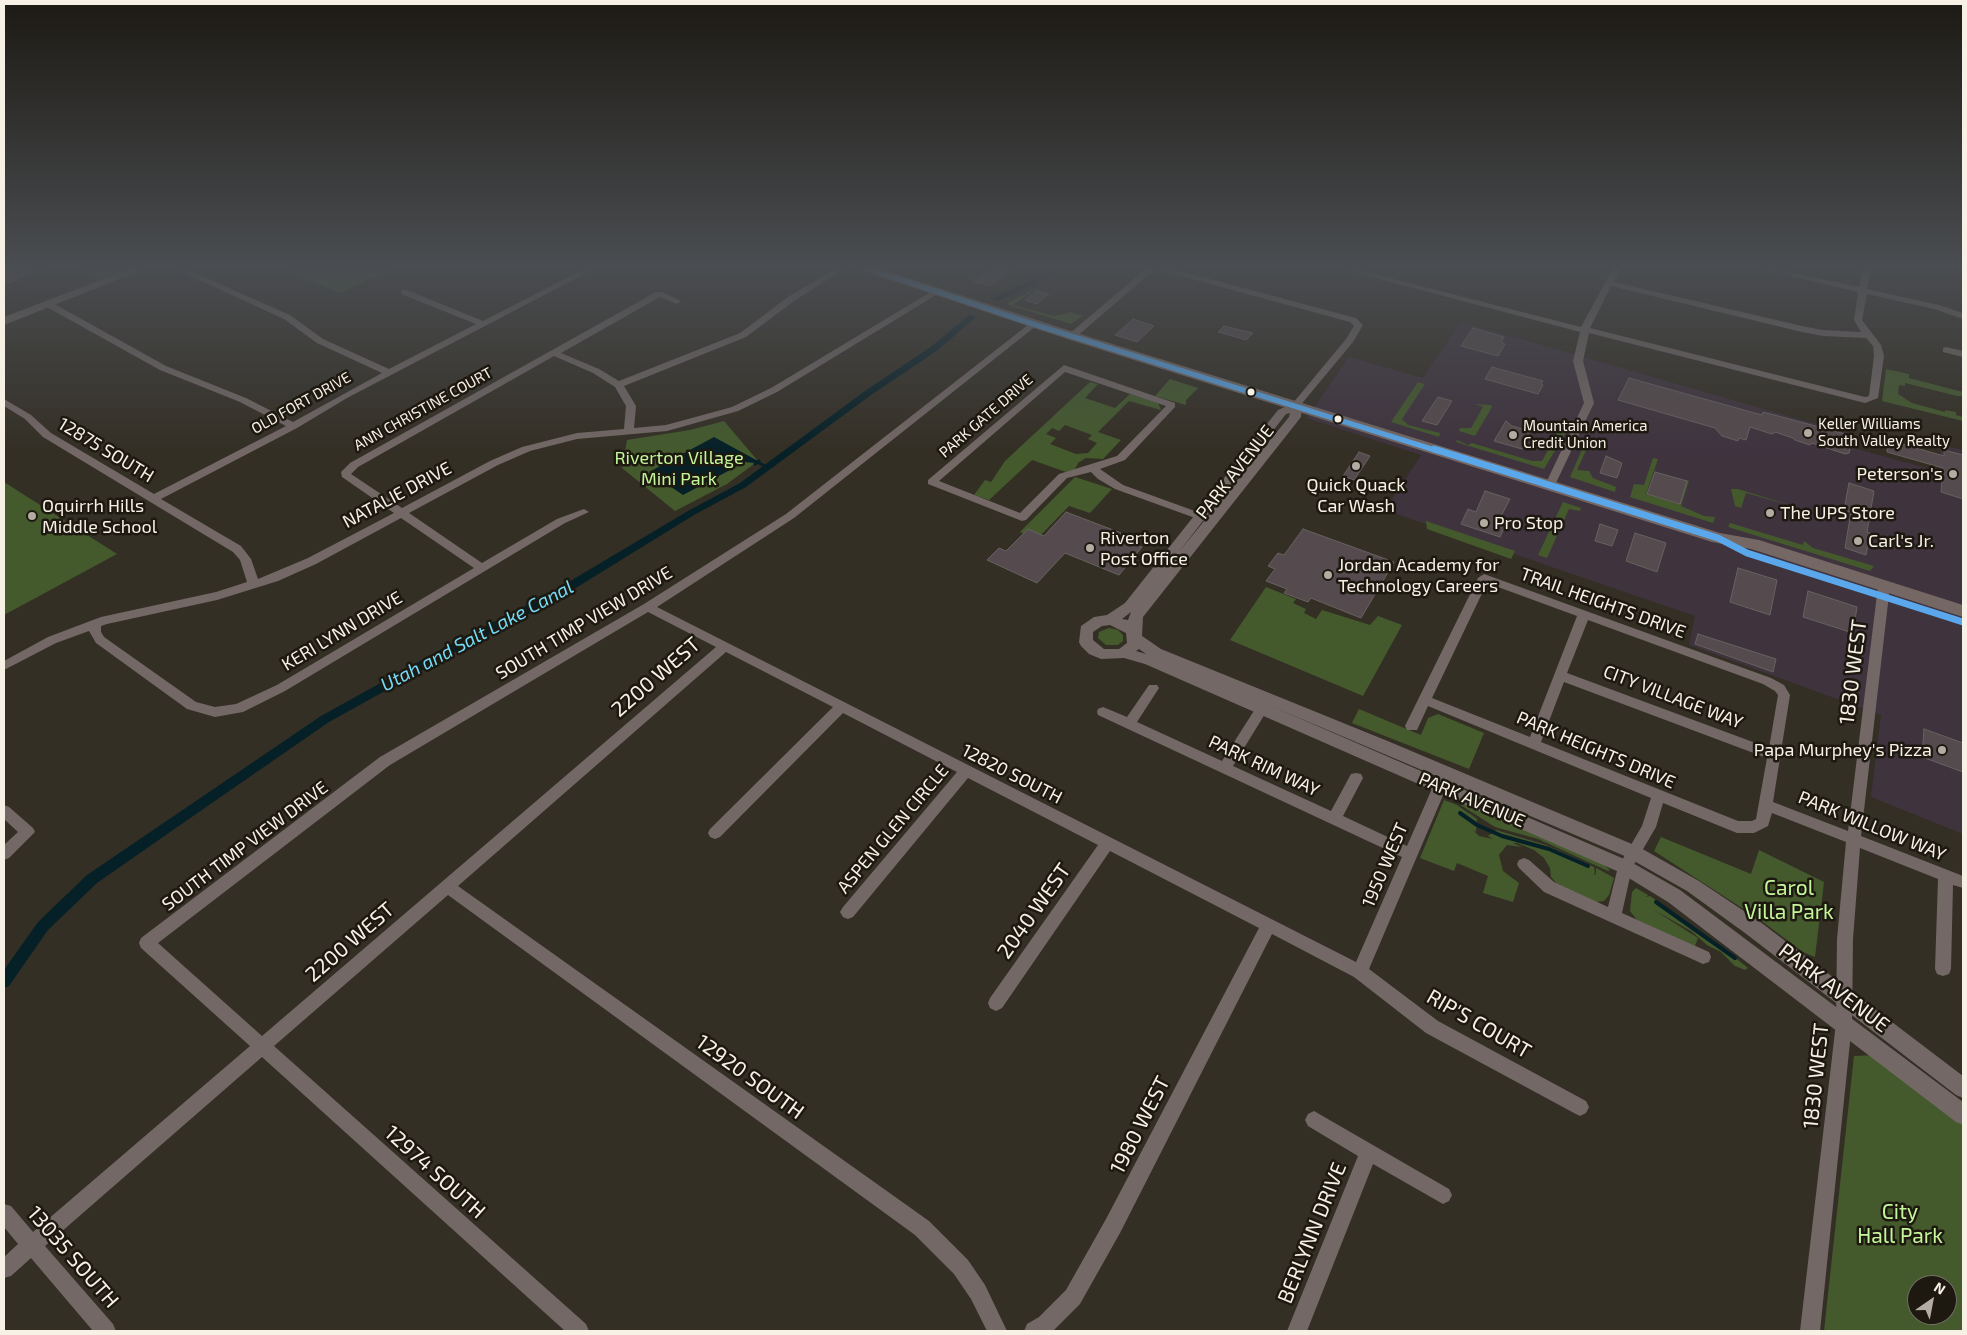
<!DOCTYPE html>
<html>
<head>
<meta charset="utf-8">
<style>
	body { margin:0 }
	#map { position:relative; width:1967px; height:1335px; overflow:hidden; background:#342f25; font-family:"Exo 2",sans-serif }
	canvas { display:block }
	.frame { position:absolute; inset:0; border:5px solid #f7f0e5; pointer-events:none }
	.north { position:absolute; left:1907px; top:1275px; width:50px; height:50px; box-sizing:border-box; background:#1d1911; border:1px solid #746f66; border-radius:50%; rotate:33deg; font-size:14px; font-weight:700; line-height:20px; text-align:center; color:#f7f0e5 }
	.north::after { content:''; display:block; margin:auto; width:18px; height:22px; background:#b3aca2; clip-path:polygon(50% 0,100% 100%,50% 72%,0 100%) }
</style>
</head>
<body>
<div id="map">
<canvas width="1967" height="1335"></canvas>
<div class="frame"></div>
<div class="north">N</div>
</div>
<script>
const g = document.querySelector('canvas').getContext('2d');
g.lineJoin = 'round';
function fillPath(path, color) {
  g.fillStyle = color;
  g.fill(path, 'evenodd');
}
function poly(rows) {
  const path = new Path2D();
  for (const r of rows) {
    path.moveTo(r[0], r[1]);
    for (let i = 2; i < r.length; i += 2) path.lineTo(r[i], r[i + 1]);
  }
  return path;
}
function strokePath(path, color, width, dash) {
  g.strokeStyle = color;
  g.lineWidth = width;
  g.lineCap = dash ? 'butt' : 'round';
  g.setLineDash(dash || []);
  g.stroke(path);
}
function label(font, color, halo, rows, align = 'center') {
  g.font = font + ' "Exo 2",sans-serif';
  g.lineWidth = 5;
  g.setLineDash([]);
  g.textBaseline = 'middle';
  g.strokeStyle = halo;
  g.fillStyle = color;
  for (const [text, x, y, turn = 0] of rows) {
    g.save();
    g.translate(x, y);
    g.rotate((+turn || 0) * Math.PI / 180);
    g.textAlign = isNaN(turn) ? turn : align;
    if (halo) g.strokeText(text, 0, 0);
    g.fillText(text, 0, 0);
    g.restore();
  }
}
const commercial = poly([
	[1461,322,1854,435,1853,448,1938,471,1941,445,1963,450,1963,834,1871,797,1881,715,1689,645,1695,616,1385,510,1421,455,1307,418,1349,357,1423,378]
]);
const green = poly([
	[71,266,135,266,100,279],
	[278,266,399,266,339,293],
	[1041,285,1013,305,1054,316,1071,312,1083,316,1071,324,1006,304],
	[1886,369,1909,374,1909,378,1963,392,1963,396,1957,396,1905,383,1905,386,1899,385,1898,394,1912,403,1945,412,1945,410,1956,412,1956,415,1963,417,1963,421,1882,401],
	[1170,379,1198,388,1186,400,1186,405,1155,396],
	[1090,382,1098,384,1085,398,1115,408,1130,394,1158,403,1161,410,1129,401,1098,432,1121,440,1103,459,1086,458,1078,463,1075,469,1066,472,1032,460,989,500,974,495,985,480,991,482,1005,461],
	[1065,425,1092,435,1088,439,1097,443,1088,453,1076,454,1050,444,1056,438,1046,434,1052,428,1059,431],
	[1418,382,1425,384,1402,419,1408,425,1440,433,1439,437,1391,422],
	[1475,404,1491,405,1492,407,1475,436,1459,431,1460,428,1471,428,1483,407],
	[724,421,758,461,727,484,675,511,622,468,627,440,690,430],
	[1559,430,1566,432,1544,469,1456,442,1457,440,1468,445,1472,443,1532,461,1542,461],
	[1587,438,1599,442,1599,444,1589,444,1577,470,1589,471,1593,478,1616,487,1615,492,1570,477],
	[1653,458,1658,459,1646,494,1679,504,1687,481,1684,479,1689,481,1681,506,1704,516,1715,517,1713,523,1630,497,1634,484,1644,485],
	[1075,477,1112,489,1090,513,1069,506,1037,539,1020,532],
	[4,482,117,554,4,615],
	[1731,489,1738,489,1796,507,1746,493,1741,508,1735,506],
	[1563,502,1581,508,1580,511,1569,509,1547,558,1538,555],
	[1426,521,1515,551,1511,559,1427,529],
	[1730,523,1803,545,1804,541,1813,548,1874,566,1870,571,1728,527],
	[1266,587,1296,599,1293,603,1306,609,1304,613,1316,619,1322,610,1370,625,1378,616,1402,625,1363,696,1230,640],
	[1109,628,1118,630,1123,635,1123,641,1118,645,1106,645,1098,638,1099,632],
	[1359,709,1421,735,1428,718,1438,714,1484,733,1469,769,1352,723],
	[1444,800,1457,805,1468,813,1465,814,1469,813,1477,819,1476,832,1473,830,1479,836,1493,839,1488,836,1496,830,1546,845,1594,867,1595,873,1593,875,1596,874,1596,868,1609,875,1614,878,1609,895,1604,901,1596,902,1557,884,1551,877,1550,868,1544,858,1534,850,1517,843,1513,843,1522,847,1507,845,1499,855,1503,871,1519,883,1513,902,1483,893,1488,876,1457,863,1454,871,1420,858],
	[1462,802,1603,864,1610,870,1608,871,1538,839,1495,827,1459,804],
	[1661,837,1751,874,1759,850,1824,882,1815,957,1803,952,1759,919,1654,851],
	[1636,888,1648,895,1646,897,1650,896,1709,937,1748,968,1745,970,1735,966,1721,952,1707,945,1691,931,1654,910,1698,938,1695,946,1637,920,1630,911,1632,892],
	[1877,1055,1963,1122,1963,1331,1824,1331,1854,1056],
	[1917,1285,1947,1285,1947,1315,1917,1315]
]);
const water = poly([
	[714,437,758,461,755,463,745,462,683,495,649,472]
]);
const streamFar1 = poly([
	[757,462,767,467],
	[755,464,759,461]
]);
const stream = poly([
	[1460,813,1477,825,1502,836,1549,849,1588,866],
	[1656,902,1735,958]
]);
const canal = poly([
	[1061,266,1070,266,998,301,991,299,1061,266],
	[969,315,976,317,938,350,871,395,746,487,694,515,553,602,466,646,329,722,183,823,97,883,48,930,9,986,4,988,4,970,38,922,87,875,321,716,458,640,545,596,688,511,740,483,865,391,932,346,969,315]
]);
const building = poly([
	[15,266,47,266,47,267,4,285,4,270,15,266],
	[993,266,1018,266,990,286,972,281,993,266],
	[1037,290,1049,294,1037,304,1025,300,1037,290],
	[1133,319,1154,326,1137,342,1115,335,1133,319],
	[1224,326,1253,333,1246,340,1218,332,1224,326],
	[1473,328,1504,337,1501,342,1505,344,1498,356,1461,346,1473,328],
	[1492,367,1543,381,1541,384,1543,385,1538,394,1485,379,1492,367],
	[1629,378,1762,415,1763,412,1853,436,1849,453,1845,454,1812,443,1810,445,1795,440,1793,438,1775,432,1772,434,1750,427,1746,440,1739,438,1738,441,1722,436,1715,428,1618,400,1629,378],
	[1438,397,1452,401,1437,425,1422,421,1438,397],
	[1506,421,1512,426,1530,431,1522,449,1494,441,1506,421],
	[1888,440,1944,456,1944,450,1963,455,1963,499,1941,492,1943,468,1887,452,1888,440],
	[1359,452,1370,456,1354,480,1343,476,1359,452],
	[1606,456,1622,463,1617,478,1600,473,1606,456],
	[1655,472,1687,481,1680,504,1647,494,1655,472],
	[1849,483,1874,491,1867,532,1870,533,1866,555,1845,548,1851,512,1844,510,1849,483],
	[1485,491,1510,499,1499,520,1507,522,1500,537,1461,524,1468,509,1476,512,1485,491],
	[1066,512,1121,533,1117,538,1142,547,1119,575,1065,553,1037,583,987,560,999,548,1006,551,1028,529,1044,536,1066,512],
	[1600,524,1618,530,1612,546,1595,541,1600,524],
	[1303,529,1394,562,1361,618,1311,598,1308,602,1284,593,1287,589,1266,581,1275,569,1268,566,1278,553,1284,555,1303,529],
	[1635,533,1666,543,1657,572,1626,561,1635,533],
	[1738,568,1777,580,1770,615,1730,602,1738,568],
	[1808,591,1857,607,1853,633,1803,617,1808,591],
	[1698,634,1776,659,1773,672,1695,644,1698,634],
	[1924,729,1963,743,1963,772,1922,757,1924,729]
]);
const minor = poly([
	[169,266,179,266,290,315,323,339,389,369,476,324,401,294,401,290,407,290,483,321,590,266,600,266,347,398,297,428,161,499,241,546,251,559,258,579,308,558,394,513,342,477,341,472,350,463,656,292,662,292,681,301,677,304,660,297,561,353,599,369,619,381,740,333,788,297,840,266,849,266,794,301,746,337,624,386,636,406,634,428,666,425,732,407,771,388,934,290,941,292,777,392,738,411,667,431,577,439,530,451,498,465,409,513,482,563,557,519,584,509,589,512,565,523,285,691,243,712,215,717,187,709,96,643,89,631,56,643,4,670,4,661,48,637,101,617,216,592,247,582,240,560,233,552,43,437,25,419,4,406,4,399,31,415,51,433,154,494,286,426,240,402,160,370,45,306,45,302,51,302,166,366,246,398,293,422,382,373,317,343,284,319,169,266],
	[554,356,593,373,615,387,626,406,624,429,577,433,522,447,490,461,402,508,351,474,358,467,554,356],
	[401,518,474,568,277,685,236,704,215,707,196,702,104,637,101,632,101,626,107,624,217,600,278,581,316,564,401,518],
	[1149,266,1161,266,1356,318,1363,325,1353,342,1299,407,1296,408,1291,405,1293,403,1346,339,1354,326,1350,322,1155,269,1075,338,1069,338,1069,334,1149,266],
	[1330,266,1342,266,1581,327,1614,266,1622,266,1614,282,1802,326,1823,330,1861,332,1854,320,1858,292,1749,266,1762,266,1859,287,1863,266,1871,266,1867,289,1939,305,1963,313,1963,319,1934,309,1867,294,1862,320,1881,345,1884,356,1878,398,1865,403,1589,333,1583,361,1594,403,1555,485,1550,488,1545,485,1584,403,1573,361,1580,332,1330,266],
	[1611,286,1802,332,1823,336,1866,338,1873,346,1874,356,1869,396,1865,397,1590,328,1611,286],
	[1033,321,1037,324,1036,326,794,518,657,607,1356,962,1402,857,1098,715,1097,712,1098,709,1103,707,1127,717,1149,685,1157,685,1159,688,1137,722,1222,761,1257,706,1267,706,1268,709,1233,766,1331,811,1351,774,1356,773,1361,774,1363,778,1343,816,1407,846,1441,768,1446,767,1451,768,1453,772,1369,969,1438,1021,1586,1101,1589,1107,1586,1113,1580,1116,1574,1113,1426,1033,1354,977,1272,934,1120,1233,1080,1304,1053,1331,1024,1331,1027,1324,1039,1317,1066,1290,1106,1219,1259,928,1110,851,1002,1008,996,1011,990,1008,988,1003,990,998,1098,845,968,778,853,917,848,919,843,917,840,912,843,907,957,772,843,713,720,837,715,839,710,837,708,833,710,829,833,707,726,652,458,886,929,1221,968,1260,985,1285,1007,1331,987,1331,971,1299,954,1274,915,1235,448,895,274,1046,586,1324,589,1331,565,1331,262,1057,45,1246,113,1324,116,1331,93,1331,31,1258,11,1276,4,1278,4,1257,18,1244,4,1227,4,1204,11,1206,33,1232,250,1046,141,948,139,943,141,938,380,757,644,604,786,514,1033,321],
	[648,612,716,647,262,1036,158,943,390,765,648,612],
	[1946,347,1963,351,1963,357,1943,352,1943,348,1946,347],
	[1064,365,1175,403,1175,407,1125,460,1100,469,1123,485,1217,519,1218,521,1217,523,1209,523,1115,489,1098,479,1091,472,1067,478,1026,520,1022,521,928,484,928,480,1064,365],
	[1065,372,1166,406,1117,456,1059,474,1020,513,939,481,1065,372],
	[1484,574,1771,678,1784,685,1790,695,1773,802,1848,831,1878,586,1884,582,1890,586,1861,836,1963,876,1963,888,1953,885,1951,969,1949,974,1943,976,1937,974,1935,969,1938,879,1860,848,1853,939,1852,1023,1820,1331,1800,1331,1836,1023,1837,939,1846,842,1772,813,1768,826,1754,833,1737,833,1663,803,1656,827,1632,868,1622,913,1709,952,1711,957,1709,962,1703,964,1544,892,1519,868,1517,864,1519,860,1524,858,1529,860,1554,882,1608,907,1618,867,1642,826,1651,798,1428,706,1417,730,1407,730,1405,726,1478,578,1484,574],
	[1487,583,1577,616,1530,737,1432,698,1487,583],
	[1588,620,1763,684,1775,691,1778,695,1769,748,1567,673,1588,620],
	[1564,682,1767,758,1756,819,1752,821,1738,821,1541,742,1564,682],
	[4,805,9,807,33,828,35,832,9,858,4,860,4,845,18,832,4,819,4,805],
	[1314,1111,1449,1189,1452,1195,1449,1201,1443,1204,1373,1164,1307,1331,1287,1331,1358,1156,1308,1126,1305,1120,1308,1114,1314,1111]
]);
const tertiary = poly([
	[1296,402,1302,405,1301,417,1143,617,1142,636,1161,649,1390,742,1639,847,1699,881,1759,921,1963,1076,1963,1098,1956,1095,1745,933,1687,891,1627,857,1271,706,1631,862,1680,890,1963,1102,1963,1125,1956,1122,1668,902,1619,872,1145,664,1124,658,1101,659,1089,654,1081,646,1079,642,1081,626,1094,617,1107,615,1125,603,1278,410,1296,402],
	[1290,413,1289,417,1178,553,1286,414,1290,413],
	[1131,612,1128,620,1122,619,1131,612],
	[1110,625,1126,633,1127,643,1119,649,1104,649,1093,640,1093,632,1102,626,1110,625],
	[1139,649,1146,654,1136,651,1139,649]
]);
const secondary = poly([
	[137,266,152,266,4,325,4,317,137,266]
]);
const primary = poly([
	[855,266,872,266,1077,333,1720,533,1759,540,1963,605,1963,617,1751,549,1712,542,1067,339,857,269,855,266]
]);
const bus1Far1 = poly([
	[861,266,1033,324,1438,451]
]);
const bus1 = poly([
	[1434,449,1718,538,1747,553,1963,622]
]);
const markers = [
	[1251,392,4.5,"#f7f0e5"],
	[1338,419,4.5,"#f7f0e5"],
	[1808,433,5,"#b3aca2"],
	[1513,435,5,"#b3aca2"],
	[1356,466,5,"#b3aca2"],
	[1953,474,5,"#b3aca2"],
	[1770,513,5,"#b3aca2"],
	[32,516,5,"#b3aca2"],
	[1484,523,5,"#b3aca2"],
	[1858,541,5,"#b3aca2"],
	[1090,548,5,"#b3aca2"],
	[1328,575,5,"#b3aca2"],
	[1942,750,5,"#b3aca2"]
];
const farStreetnames = [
	["OLD FORT DRIVE",301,403,-29],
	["ANN CHRISTINE COURT",423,409,-29],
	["PARK GATE DRIVE",986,416,-41]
];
const farPoinames = [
	["Keller Williams",1818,424],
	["South Valley Realty",1818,441],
	["Mountain America",1523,426],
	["Credit Union",1523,443]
];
const streetNames = [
	["12875 SOUTH",106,450,31],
	["PARK AVENUE",1235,472,-52],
	["NATALIE DRIVE",397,495,-28],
	["TRAIL HEIGHTS DRIVE",1603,603,20],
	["SOUTH TIMP VIEW DRIVE",584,623,-31],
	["KERI LYNN DRIVE",342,631,-31],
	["CITY VILLAGE WAY",1673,697,21],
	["PARK HEIGHTS DRIVE",1596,750,23],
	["PARK RIM WAY",1264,766,25],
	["12820 SOUTH",1012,774,27],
	["PARK AVENUE",1472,800,23],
	["PARK WILLOW WAY",1872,826,22],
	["ASPEN GLEN CIRCLE",893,829,-50],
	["SOUTH TIMP VIEW DRIVE",245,846,-37],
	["1950 WEST",1385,865,-67]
];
const parkNames = [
	["Riverton Village",679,458],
	["Mini Park",679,479]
];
const poiNames = [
	["Peterson's",1943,474,"right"],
	["Quick Quack",1356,485,"center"],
	["Car Wash",1356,506,"center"],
	["Oquirrh Hills",42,506],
	["Middle School",42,527],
	["The UPS Store",1780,513],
	["Pro Stop",1494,523],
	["Riverton",1100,538],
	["Post Office",1100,559],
	["Carl's Jr.",1868,541],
	["Jordan Academy for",1338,565],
	["Technology Careers",1338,586],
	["Papa Murphey's Pizza",1932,750,"right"]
];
const waterNames = [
	["Utah and Salt Lake Canal",477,636,-28]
];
const nearStreetnames = [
	["1830 WEST",1853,672,-83],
	["2200 WEST",656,677,-41],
	["2040 WEST",1034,911,-55],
	["2200 WEST",350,942,-41],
	["PARK AVENUE",1834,988,37],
	["RIP'S COURT",1479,1024,30],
	["1830 WEST",1816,1076,-84],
	["12920 SOUTH",750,1077,36],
	["1980 WEST",1140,1125,-63],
	["12974 SOUTH",435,1172,42],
	["BERLYNN DRIVE",1312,1233,-68],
	["13035 SOUTH",73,1257,49]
];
const nearParknames = [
	["Carol",1789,888],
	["Villa Park",1789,912],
	["City",1900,1212],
	["Hall Park",1900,1236]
];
fillPath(commercial, '#3f333e');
fillPath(green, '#445a2d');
fillPath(water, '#052027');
strokePath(streamFar1, '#052027', 3);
strokePath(stream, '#052027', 4);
fillPath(canal, '#052027');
fillPath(building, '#554a4d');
strokePath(building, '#676260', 1);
fillPath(minor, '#736866');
fillPath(tertiary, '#736866');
fillPath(secondary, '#756a66');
fillPath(primary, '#746764');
strokePath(bus1Far1, '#5aa8eb', 5.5);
strokePath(bus1, '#5aa8eb', 7);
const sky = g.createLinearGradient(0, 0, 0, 453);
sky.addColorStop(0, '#1d1a14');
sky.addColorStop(0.59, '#4a4d51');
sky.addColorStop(1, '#4a4d5100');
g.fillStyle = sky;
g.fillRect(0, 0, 1967, 453);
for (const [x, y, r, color] of markers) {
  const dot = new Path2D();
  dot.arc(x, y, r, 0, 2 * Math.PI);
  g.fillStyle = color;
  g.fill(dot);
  strokePath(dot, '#1d1911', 2);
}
label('15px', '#f7f0e5', '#1d1911', farStreetnames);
label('15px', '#f7f0e5', '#1d1911', farPoinames, 'left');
label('18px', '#f7f0e5', '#1d1911', streetNames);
label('18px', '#c4f799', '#1d1911', parkNames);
label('18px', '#f7f0e5', '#1d1911', poiNames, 'left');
label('italic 19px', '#73ddf9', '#1d1911', waterNames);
label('21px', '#f7f0e5', '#1d1911', nearStreetnames);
label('21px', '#c4f799', '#1d1911', nearParknames);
</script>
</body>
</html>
